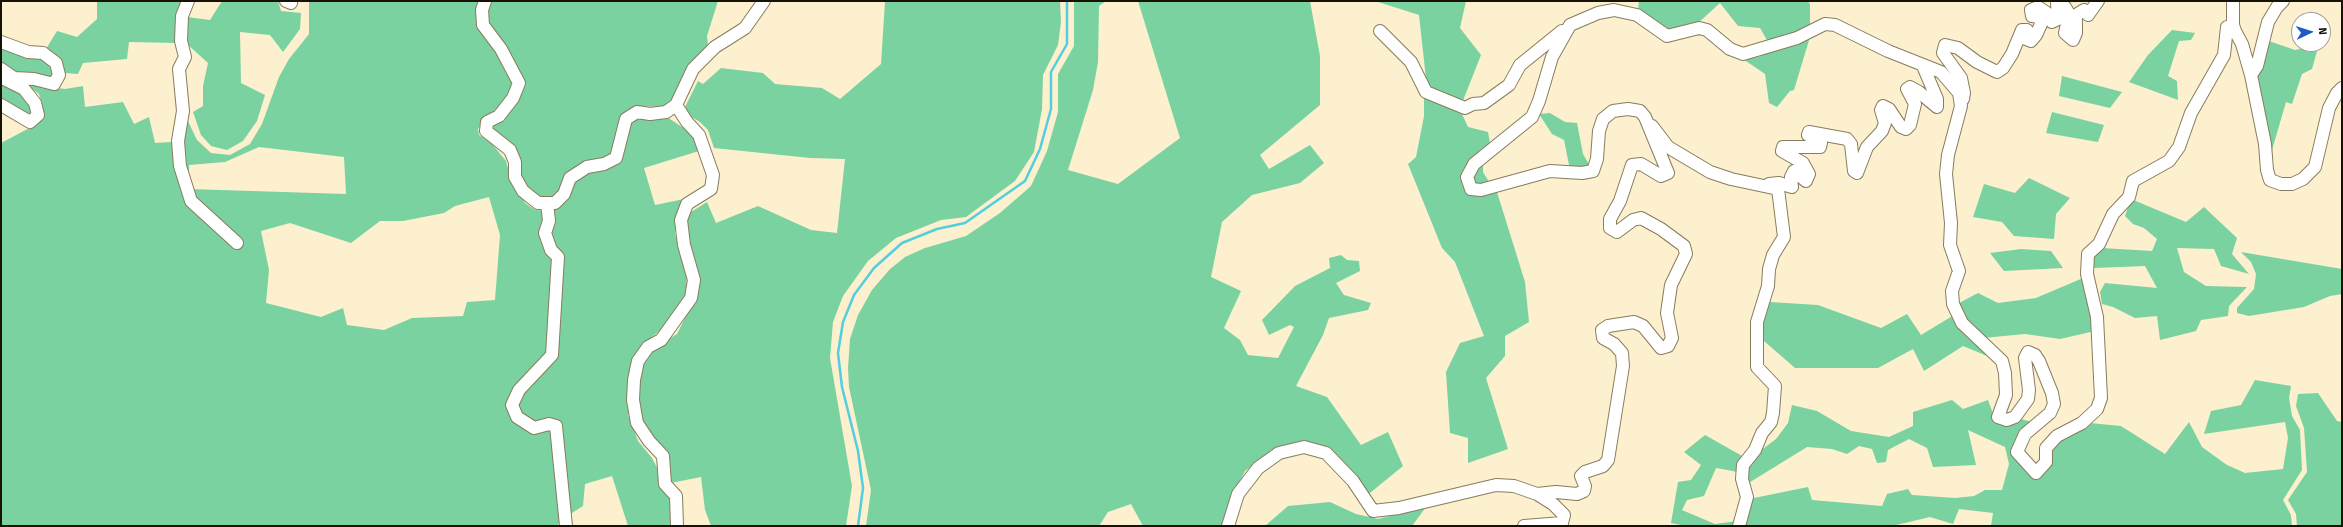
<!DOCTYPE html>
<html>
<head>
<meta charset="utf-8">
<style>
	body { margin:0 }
	#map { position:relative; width:2343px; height:527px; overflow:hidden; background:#fdf0ce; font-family:"Fira Sans",sans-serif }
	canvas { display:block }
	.frame { position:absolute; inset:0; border:2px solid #161206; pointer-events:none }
	.north { position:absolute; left:2291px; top:12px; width:40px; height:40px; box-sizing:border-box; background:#fff; border:1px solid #a2a09b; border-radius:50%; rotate:86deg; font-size:11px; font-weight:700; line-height:16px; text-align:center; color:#161206 }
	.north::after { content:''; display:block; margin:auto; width:14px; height:18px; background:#1e5bc7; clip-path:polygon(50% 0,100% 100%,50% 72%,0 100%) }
</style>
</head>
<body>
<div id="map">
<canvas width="2343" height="527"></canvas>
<div class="frame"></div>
<div class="north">N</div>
</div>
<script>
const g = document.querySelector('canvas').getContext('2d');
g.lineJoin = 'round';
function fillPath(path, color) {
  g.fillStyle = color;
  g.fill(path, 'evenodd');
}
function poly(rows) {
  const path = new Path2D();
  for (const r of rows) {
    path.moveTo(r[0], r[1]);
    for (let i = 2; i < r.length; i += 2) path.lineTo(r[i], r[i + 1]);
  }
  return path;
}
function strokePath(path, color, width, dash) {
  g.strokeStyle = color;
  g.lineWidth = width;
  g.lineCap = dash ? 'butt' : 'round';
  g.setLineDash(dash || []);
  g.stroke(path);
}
const forest = poly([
	[97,1,185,1,176,43,129,42,127,59,83,63,78,74,65,73,46,49,57,31,77,37,97,19],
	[222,1,278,1,281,11,301,13,300,29,283,52,270,35,240,32,241,83,265,95,257,121,243,141,227,150,211,146,201,135,193,112,203,106,203,86,208,63,186,43,187,17,210,20],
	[309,1,479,1,496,50,512,80,510,91,501,105,486,117,478,129,479,135,492,144,506,161,512,182,525,203,535,210,549,211,574,181,590,171,606,167,630,121,638,118,667,117,694,135,699,151,644,168,655,205,684,199,675,221,675,234,687,275,685,299,661,330,644,343,628,391,628,415,638,441,652,458,673,499,672,526,628,526,612,476,585,484,583,506,561,520,557,526,1,526,1,143,37,124,43,117,42,103,39,94,30,87,34,85,65,89,83,86,85,107,123,102,134,124,149,117,155,143,171,142,177,136,186,117,197,140,211,153,230,155,250,144,262,124,279,77,289,59,309,34],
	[259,147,344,157,346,194,189,189,189,165,225,162],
	[489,197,500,235,495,300,467,302,463,316,412,318,384,330,347,325,343,308,321,317,266,303,269,270,261,231,290,223,351,243,380,221,403,221,444,213,455,206],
	[488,1,718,1,707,36,708,46,672,99,663,107,636,106,625,113,612,157,560,192,553,200,540,200,519,179,517,162,489,130,522,90,487,24],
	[885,1,1060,1,1061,22,1058,45,1043,75,1042,109,1034,152,1015,181,966,217,941,220,896,238,868,261,843,296,833,322,830,358,852,486,846,526,711,526,705,510,701,477,671,483,640,424,637,383,641,362,649,351,677,334,693,302,686,222,691,212,707,202,716,223,758,206,811,230,837,233,845,159,810,158,714,148,708,130,700,122,690,116,685,107,698,81,703,84,721,68,763,73,775,84,822,88,840,99,881,64],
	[1074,1,1106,1,1099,6,1098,62,1093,90,1068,170,1118,184,1180,138,1138,1,1310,1,1320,56,1320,105,1260,155,1269,169,1310,145,1324,163,1300,183,1252,195,1222,222,1211,277,1241,291,1224,328,1240,340,1248,355,1278,358,1294,327,1290,325,1269,335,1262,320,1295,286,1330,268,1329,258,1341,255,1347,260,1359,261,1360,271,1336,283,1344,295,1371,303,1368,310,1329,318,1323,335,1296,386,1327,397,1361,445,1388,432,1403,466,1365,497,1328,449,1272,451,1245,471,1231,498,1223,526,1143,526,1131,504,1108,512,1099,526,866,526,871,490,849,387,848,368,850,339,858,315,872,290,890,269,905,257,925,248,966,236,1000,213,1031,186,1047,151,1058,112,1058,74,1074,46],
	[1375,1,1466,1,1460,28,1481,55,1462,103,1427,88,1419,15],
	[1639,1,1808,1,1810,4,1810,25,1794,34,1768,42,1760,28,1738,26,1720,3,1698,23,1667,31,1638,9],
	[2172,30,2195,33,2191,40,2179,41,2168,76,2177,81,2178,100,2129,82,2148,55],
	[1810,37,1794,90,1790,91,1777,107,1769,103,1765,74,1743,59,1758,57],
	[2269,41,2295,50,2319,44,2312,69,2302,74,2292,104,2286,102,2272,150,2254,76],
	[1,45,47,59,55,77,48,78,39,74,16,72,1,65],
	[2062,76,2122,92,2110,108,2059,96],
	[1,81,32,103,33,117,1,102],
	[1424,96,1461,112,1468,127,1488,132,1490,143,1472,161,1465,175,1477,193,1497,192,1525,282,1529,322,1505,336,1505,356,1486,378,1508,449,1468,463,1468,438,1450,433,1446,372,1460,343,1484,336,1455,262,1442,248,1408,164,1416,157,1424,116],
	[2052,112,2104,125,2098,142,2046,133],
	[1550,113,1565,122,1577,123,1583,154,1591,168,1570,170,1564,140,1552,134,1539,114],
	[1483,160,1483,172,1491,185,1473,187,1469,177],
	[2029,178,2070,198,2056,214,2054,239,2014,236,2002,222,1973,217,1984,184,2015,193],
	[2131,199,2186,222,2204,207,2237,238,2232,254,2249,274,2221,266,2214,249,2177,248,2184,272,2206,286,2247,287,2229,306,2228,316,2201,320,2196,331,2160,340,2157,316,2135,318,2113,307,2102,304,2100,292,2105,283,2157,288,2145,266,2094,268,2090,264,2093,256,2102,248,2152,251,2157,239,2144,228,2133,224,2125,216],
	[2021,249,2051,251,2063,268,2004,271,1990,253],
	[2241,252,2342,269,2342,294,2330,296,2304,307,2249,316,2237,313,2237,308,2254,289,2256,274,2251,262],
	[2083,278,2095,331,2060,339,2025,334,1983,338,1966,322,1959,303,1978,293,1998,303,2036,298],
	[1770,302,1818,305,1881,328,1907,314,1921,335,1954,315,1992,358,1963,346,1924,371,1913,349,1878,368,1795,368,1764,341,1761,323],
	[2255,380,2291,386,2289,398,2292,416,2300,430,2302,470,2283,500,2291,515,2292,526,1991,526,1993,513,1959,509,1953,524,1930,517,1892,526,1743,526,1749,499,1808,487,1812,500,1882,506,1887,494,1908,489,1912,495,1955,498,1974,496,1985,490,2002,490,2009,464,2005,447,1968,430,1976,465,1933,467,1927,448,1909,439,1888,450,1886,462,1877,463,1872,449,1859,446,1847,454,1832,449,1807,447,1747,484,1746,467,1756,454,1776,439,1788,423,1792,405,1817,411,1851,431,1889,437,1913,426,1913,412,1952,400,1963,409,1988,400,1995,419,2008,424,2021,419,2036,423,2014,453,2022,467,2036,476,2046,471,2052,449,2058,440,2090,423,2121,426,2165,454,2189,422,2202,447,2227,465,2245,473,2283,469,2288,438,2285,422,2204,434,2211,411,2241,405],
	[2318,393,2337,421,2342,422,2342,526,2297,526,2296,514,2288,500,2307,472,2304,428,2296,406,2298,394],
	[1705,435,1744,457,1738,472,1716,468,1704,496,1687,500,1682,510,1715,524,1737,521,1737,526,1686,526,1671,523,1678,482,1691,480,1701,465,1684,452],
	[1330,502,1356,514,1378,519,1426,507,1412,526,1265,526,1288,506]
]);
const stream = poly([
	[858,526,863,488,858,451,842,387,838,353,843,322,854,295,874,268,902,243,937,229,965,223,1025,181,1040,149,1051,109,1051,72,1067,44,1067,1]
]);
const minor = poly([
	[188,1,182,16,181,41,185,57,179,69,183,111,178,141,180,166,191,201,237,243],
	[286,1,291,3,291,1],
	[485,1,482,10,483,25,501,49,519,83,513,98,499,116,487,122,486,131,510,150,515,162,515,177,523,191,538,203,555,203,564,194,570,178,587,167,604,164,616,158,626,119,637,112,650,114,666,112,676,105],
	[2233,1,2233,25,2235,31],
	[1380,31,1411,62,1426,92,1465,108,1473,104,1484,103,1509,85,1520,65,1562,31],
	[1,42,28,52,43,53,56,63,59,75,54,84,34,79,14,78,1,69],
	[2251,75,2257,66,2268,22,2277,7,2283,1],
	[1963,99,1964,93,1961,78,1943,53,1945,45,1958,48,1977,62,1997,72,2003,68,2012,54,2022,30,2027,30,2026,39,2031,41,2036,35,2041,24,2040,17,2032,16,2031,10,2038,7,2047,13,2052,22,2058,19,2057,2,2065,7,2069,14,2065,33,2073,40,2076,33,2076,15,2084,10,2088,15,2098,1],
	[1,105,30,122,38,115,35,103,24,89,4,79],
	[1652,126,1668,147,1710,172,1731,179,1778,189,1784,237,1773,255,1769,269,1768,286,1757,322,1757,367,1775,386,1773,413,1771,422,1762,433,1755,450,1743,465,1742,479,1747,497,1739,526],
	[1769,184,1779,183,1792,187,1791,177,1794,171,1806,181,1809,174,1803,163,1782,151,1783,147,1820,147,1821,143,1808,135,1809,132,1847,139,1851,144,1854,171,1857,173,1867,147,1882,131,1885,123,1881,110,1883,106,1889,109,1901,127,1906,129,1910,125,1915,104,1907,89,1910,87,1919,92,1937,107,1937,99,1923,66],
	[547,203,549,221,545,233,551,250,558,257,552,355,519,390,512,405,517,417,534,428,549,424,556,426,566,526],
	[1537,494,1556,492,1577,494,1584,491,1585,486,1581,476,1585,472,1603,466,1608,460,1623,366,1622,353,1614,344,1603,338,1602,330,1608,326,1634,322,1643,326,1661,348,1668,346,1672,338,1667,313,1671,285,1686,254,1684,246,1661,229,1641,218,1633,220,1617,232,1610,228,1610,219,1620,201,1632,165,1641,164,1661,176,1668,173,1645,117,1640,111,1628,109,1613,111,1603,119,1599,131,1597,159,1593,171,1582,173,1550,171,1481,190,1471,189,1467,177,1474,164,1532,117,1539,101,1552,57,1570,25,1598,13,1614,10,1637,15,1667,36,1699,28,1707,30,1730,49,1743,54,1797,38,1825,24,1835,25,1888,51,1941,72,1959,93,1961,106,1948,155,1946,174,1951,223,1950,245,1959,271,1952,291,1953,304,1962,323,2002,361,2005,373,2006,395,1998,417,2007,420,2015,417,2028,399,2029,390,2025,358,2028,352,2035,355,2039,361,2052,393,2054,404,2050,413,2025,434,2017,452,2036,473,2046,462,2046,448,2057,436,2082,423,2097,409,2101,398,2097,317,2087,274,2088,254,2099,244,2113,214,2129,197,2133,181,2169,161,2179,147,2191,113,2224,55,2227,27,2235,31,2242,44,2251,75,2265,144,2267,170,2270,180,2281,184,2292,184,2303,179,2315,167,2329,108,2337,93,2342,88],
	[677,526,676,496,665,484,663,456,649,441,637,423,633,400,634,380,638,361,648,347,661,340,691,298,694,280,684,245,681,220,687,204,711,189,713,175,699,135,687,122,676,105,693,69,715,47,745,28,764,1],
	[1228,526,1238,494,1258,468,1279,453,1304,447,1326,453,1353,481,1373,511,1399,508,1496,485,1514,486,1537,494,1553,504,1564,515,1562,523,1524,526]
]);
fillPath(forest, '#7ad2a1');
strokePath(stream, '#51cfdf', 2.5);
strokePath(minor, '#887c5e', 14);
strokePath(minor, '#fff', 12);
</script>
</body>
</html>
